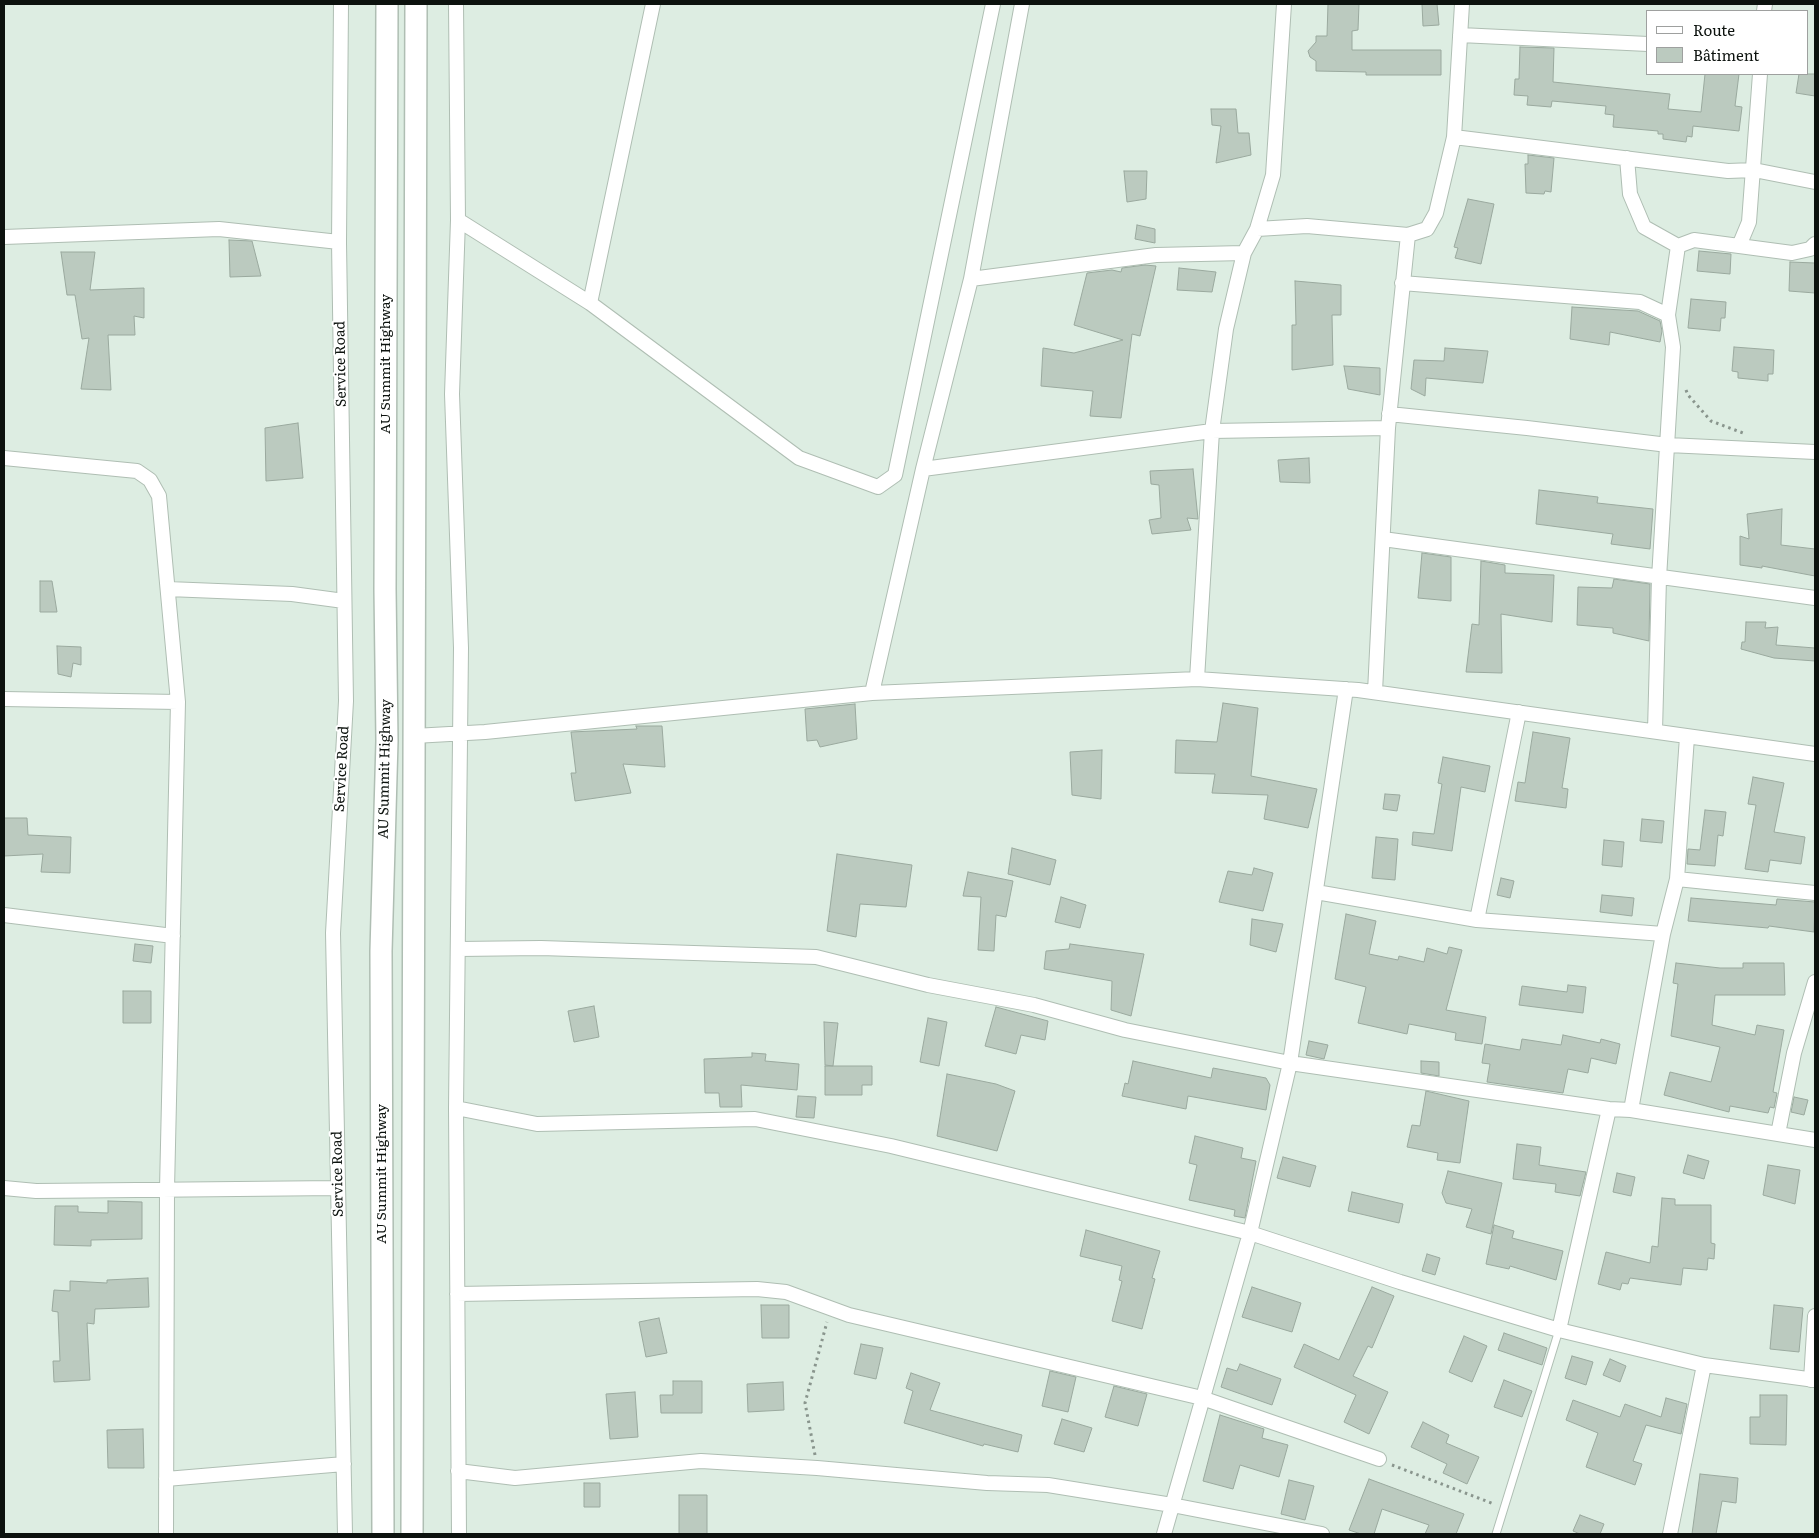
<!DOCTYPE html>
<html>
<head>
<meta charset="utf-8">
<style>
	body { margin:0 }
	#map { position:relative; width:1819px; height:1538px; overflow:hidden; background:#ddede2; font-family:Literata,serif }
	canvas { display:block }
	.frame { position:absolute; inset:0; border:5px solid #0c120e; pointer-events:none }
	.legend { position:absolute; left:1646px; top:10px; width:162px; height:65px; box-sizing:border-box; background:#fff; border:1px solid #9ea09f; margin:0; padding:6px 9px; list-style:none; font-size:15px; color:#0c120e }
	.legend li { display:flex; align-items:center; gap:10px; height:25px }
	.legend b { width:25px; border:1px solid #9ea09f }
</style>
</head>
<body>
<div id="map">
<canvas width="1819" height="1538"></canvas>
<div class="frame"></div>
<ul class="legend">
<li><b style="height:6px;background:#fff"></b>Route</li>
<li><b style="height:14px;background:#bbcabf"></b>Bâtiment</li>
</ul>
</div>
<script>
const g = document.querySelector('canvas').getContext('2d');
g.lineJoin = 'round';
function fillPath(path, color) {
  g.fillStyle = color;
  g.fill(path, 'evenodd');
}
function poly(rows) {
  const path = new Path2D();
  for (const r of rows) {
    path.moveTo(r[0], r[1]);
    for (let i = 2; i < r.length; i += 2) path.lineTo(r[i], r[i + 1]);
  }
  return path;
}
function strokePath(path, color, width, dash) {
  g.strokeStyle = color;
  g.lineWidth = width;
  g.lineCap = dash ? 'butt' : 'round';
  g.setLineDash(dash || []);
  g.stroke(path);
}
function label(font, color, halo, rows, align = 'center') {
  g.font = font + ' Literata,serif';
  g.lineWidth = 4;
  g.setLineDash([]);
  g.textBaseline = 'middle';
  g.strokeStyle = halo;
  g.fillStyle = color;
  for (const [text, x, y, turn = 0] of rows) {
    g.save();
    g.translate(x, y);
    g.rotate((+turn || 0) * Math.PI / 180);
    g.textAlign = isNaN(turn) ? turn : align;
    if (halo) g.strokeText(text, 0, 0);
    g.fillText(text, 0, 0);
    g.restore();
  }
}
const building = poly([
	[1328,4,1359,4,1358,30,1352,31,1352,50,1441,50,1441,75,1366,75,1366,72,1316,71,1316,61,1310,57,1308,51,1316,42,1316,36,1327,36,1328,4],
	[1422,4,1437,4,1439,25,1423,26,1422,4],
	[1520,47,1554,48,1553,82,1670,94,1668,109,1701,112,1705,74,1739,74,1735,106,1742,107,1739,131,1693,126,1692,137,1687,136,1686,142,1663,139,1663,134,1658,134,1658,131,1613,127,1614,115,1605,114,1606,106,1552,101,1551,107,1527,105,1528,96,1514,95,1515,79,1519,79,1520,47],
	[1799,74,1815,74,1815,96,1796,93,1799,74],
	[1211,109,1236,109,1238,133,1249,133,1251,155,1216,163,1221,126,1212,125,1211,109],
	[1528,155,1554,158,1551,192,1545,191,1544,194,1526,193,1525,164,1528,164,1528,155],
	[1124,171,1147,171,1146,199,1127,202,1124,171],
	[1468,199,1494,204,1481,264,1455,258,1458,248,1454,247,1468,199],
	[1137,225,1155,229,1155,243,1135,239,1137,225],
	[229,240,252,241,261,276,230,277,229,240],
	[1699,251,1731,254,1730,274,1697,271,1699,251],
	[61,252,95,252,90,290,144,288,144,318,134,316,135,335,108,335,111,390,81,389,89,338,82,339,75,295,67,295,61,252],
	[1790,262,1815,263,1815,293,1789,291,1790,262],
	[1145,265,1156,266,1140,336,1132,334,1121,418,1090,416,1093,391,1041,386,1043,348,1074,353,1123,340,1074,325,1087,273,1112,270,1121,272,1122,268,1145,265],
	[1179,268,1216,272,1212,292,1177,290,1179,268],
	[1295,281,1341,285,1341,315,1332,315,1333,365,1292,370,1292,325,1296,325,1295,281],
	[1691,299,1726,302,1725,318,1721,318,1720,331,1688,328,1691,299],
	[1572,307,1638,311,1660,321,1662,331,1660,342,1610,332,1609,345,1570,339,1572,307],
	[1734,347,1774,350,1773,374,1768,374,1768,381,1738,378,1738,372,1732,371,1734,347],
	[1445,348,1488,351,1483,383,1426,378,1425,396,1411,389,1414,360,1444,361,1445,348],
	[1344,366,1380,368,1380,395,1348,389,1344,366],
	[298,423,303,478,266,481,265,428,298,423],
	[1309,458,1310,483,1280,482,1278,460,1309,458],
	[1193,469,1198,519,1187,518,1191,530,1152,534,1149,520,1161,518,1159,485,1151,484,1150,471,1193,469],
	[1539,490,1598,497,1597,503,1653,509,1650,549,1611,544,1613,534,1536,524,1539,490],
	[1782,509,1781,545,1815,549,1815,576,1762,566,1762,568,1740,565,1740,536,1749,539,1747,514,1782,509],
	[1422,553,1451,557,1451,601,1418,598,1422,553],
	[1481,561,1505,565,1505,573,1554,575,1552,622,1501,614,1502,673,1466,672,1472,624,1479,625,1481,561],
	[1614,579,1650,584,1649,641,1613,633,1613,628,1577,625,1578,587,1612,588,1614,579],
	[40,581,52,581,57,612,40,612,40,581],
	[1746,622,1766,622,1765,628,1778,627,1776,645,1815,648,1815,661,1774,658,1741,649,1742,642,1745,642,1746,622],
	[57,646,81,647,81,665,73,663,71,677,58,674,57,646],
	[1223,703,1258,708,1251,776,1317,789,1308,828,1264,819,1268,795,1212,793,1215,774,1175,773,1176,740,1217,742,1223,703],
	[855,704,857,739,820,747,817,740,807,741,805,709,855,704],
	[636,726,662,726,665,767,623,764,631,793,575,801,571,773,576,773,571,732,637,729,636,726],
	[1533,732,1570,738,1562,788,1568,789,1566,808,1515,801,1518,782,1525,783,1533,732],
	[1102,750,1101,799,1072,795,1070,752,1102,750],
	[1443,757,1490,766,1485,792,1461,787,1452,851,1412,845,1413,832,1434,834,1442,784,1438,783,1443,757],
	[1753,777,1784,783,1774,832,1805,837,1801,864,1770,860,1768,872,1745,869,1756,805,1748,804,1753,777],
	[1385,794,1400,795,1397,811,1383,809,1385,794],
	[1705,810,1726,812,1723,836,1718,835,1715,866,1687,864,1688,849,1700,850,1705,810],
	[4,818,27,818,28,835,71,837,70,873,41,872,43,854,4,856,4,818],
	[1642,819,1664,821,1662,843,1640,841,1642,819],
	[1376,837,1398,839,1395,880,1372,878,1376,837],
	[1604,840,1624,842,1622,867,1602,865,1604,840],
	[1012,848,1056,860,1050,885,1008,874,1012,848],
	[837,854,912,865,906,907,860,904,856,937,827,931,837,854],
	[1254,868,1273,873,1263,911,1219,902,1228,871,1252,875,1254,868],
	[968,872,1013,881,1006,917,996,915,994,951,978,950,981,897,963,896,968,872],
	[1501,878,1514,881,1510,898,1497,895,1501,878],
	[1602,895,1634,898,1632,916,1600,912,1602,895],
	[1061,897,1086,905,1080,928,1055,922,1061,897],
	[1691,898,1776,905,1777,899,1815,902,1814,932,1769,926,1768,928,1688,921,1691,898],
	[1346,914,1376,921,1369,954,1398,960,1399,956,1424,962,1427,948,1447,954,1449,947,1462,950,1446,1010,1486,1017,1482,1044,1455,1040,1456,1033,1409,1024,1407,1034,1358,1023,1366,987,1335,979,1346,914],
	[1252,919,1283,924,1276,952,1250,945,1252,919],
	[135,944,153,946,151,963,133,961,135,944],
	[1070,944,1144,954,1131,1016,1111,1010,1112,981,1044,969,1046,951,1069,949,1070,944],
	[1676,963,1720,968,1743,968,1743,963,1784,963,1785,995,1715,995,1712,1025,1755,1035,1757,1025,1784,1030,1773,1092,1777,1093,1774,1108,1770,1107,1768,1113,1730,1106,1729,1112,1664,1095,1670,1072,1711,1082,1720,1047,1671,1036,1678,984,1673,983,1676,963],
	[1568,985,1586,987,1583,1013,1519,1005,1522,986,1567,992,1568,985],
	[123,991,151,991,151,1023,123,1023,123,991],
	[594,1006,599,1037,574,1042,568,1011,594,1006],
	[996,1007,1048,1021,1045,1040,1021,1035,1016,1054,985,1046,996,1007],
	[928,1018,947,1022,939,1066,920,1062,928,1018],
	[824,1022,838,1023,833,1066,825,1065,824,1022],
	[1563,1035,1600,1043,1601,1039,1620,1044,1616,1064,1591,1058,1588,1073,1568,1069,1563,1093,1487,1082,1490,1064,1482,1063,1485,1044,1520,1050,1522,1039,1561,1045,1563,1035],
	[1309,1041,1328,1045,1324,1059,1306,1055,1309,1041],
	[752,1053,766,1054,765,1061,799,1064,797,1090,741,1085,742,1107,720,1107,719,1093,705,1093,704,1059,752,1057,752,1053],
	[1133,1061,1211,1078,1213,1068,1266,1078,1270,1085,1266,1110,1188,1096,1186,1109,1122,1096,1125,1083,1128,1084,1133,1061],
	[1421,1061,1439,1062,1439,1076,1421,1073,1421,1061],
	[825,1066,872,1066,872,1085,862,1085,862,1095,825,1095,825,1066],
	[947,1074,996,1084,1015,1091,997,1151,937,1136,947,1074],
	[1426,1091,1469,1101,1460,1163,1437,1160,1438,1153,1407,1147,1412,1125,1420,1126,1426,1091],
	[798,1096,816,1097,814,1118,796,1117,798,1096],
	[1794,1097,1808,1100,1804,1115,1791,1112,1794,1097],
	[1195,1136,1243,1148,1241,1158,1256,1161,1245,1218,1234,1216,1235,1210,1189,1200,1197,1165,1189,1163,1195,1136],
	[1517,1144,1541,1147,1539,1165,1586,1172,1580,1196,1555,1192,1556,1184,1513,1179,1517,1144],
	[1688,1155,1709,1161,1704,1179,1683,1173,1688,1155],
	[1283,1157,1316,1166,1310,1187,1277,1178,1283,1157],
	[1768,1165,1800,1170,1795,1204,1763,1195,1768,1165],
	[1448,1171,1502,1183,1491,1234,1466,1227,1472,1209,1446,1203,1442,1193,1448,1171],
	[1617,1173,1635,1177,1631,1196,1613,1192,1617,1173],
	[1352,1192,1403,1204,1399,1223,1348,1211,1352,1192],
	[1662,1198,1675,1199,1675,1205,1711,1205,1711,1243,1715,1244,1714,1259,1708,1258,1707,1270,1683,1268,1681,1285,1630,1278,1628,1284,1622,1283,1620,1290,1598,1284,1606,1252,1650,1263,1652,1246,1658,1247,1662,1198],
	[108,1201,142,1202,142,1239,91,1240,91,1246,54,1245,55,1206,78,1206,78,1212,108,1213,108,1201],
	[1494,1225,1514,1231,1512,1238,1563,1251,1556,1280,1510,1266,1509,1269,1486,1264,1494,1225],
	[1086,1230,1160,1251,1152,1278,1155,1279,1142,1329,1112,1321,1122,1281,1119,1280,1122,1266,1080,1256,1086,1230],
	[1427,1254,1440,1258,1435,1275,1422,1271,1427,1254],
	[148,1278,149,1307,95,1309,94,1324,87,1323,90,1380,54,1382,53,1361,60,1361,58,1312,52,1311,54,1290,70,1291,70,1281,107,1283,107,1280,148,1278],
	[1252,1287,1301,1303,1292,1332,1242,1317,1252,1287],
	[1372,1287,1394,1296,1372,1348,1368,1346,1353,1376,1388,1392,1369,1434,1344,1422,1356,1395,1294,1367,1304,1344,1339,1360,1372,1287],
	[761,1305,789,1305,789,1338,762,1338,761,1305],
	[1774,1305,1803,1308,1799,1352,1770,1349,1774,1305],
	[659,1318,667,1353,646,1357,639,1322,659,1318],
	[1504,1333,1547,1348,1542,1365,1498,1350,1504,1333],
	[1464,1336,1487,1346,1472,1382,1449,1372,1464,1336],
	[861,1344,883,1348,876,1379,854,1374,861,1344],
	[1572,1356,1593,1362,1586,1385,1565,1378,1572,1356],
	[1610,1359,1626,1366,1620,1382,1603,1375,1610,1359],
	[1240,1364,1281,1379,1272,1405,1221,1387,1227,1368,1237,1371,1240,1364],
	[1050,1371,1076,1377,1068,1412,1042,1406,1050,1371],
	[911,1373,940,1383,930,1410,1022,1435,1018,1452,984,1444,983,1446,904,1423,913,1391,906,1388,911,1373],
	[1504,1380,1532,1391,1522,1417,1494,1407,1504,1380],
	[673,1381,702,1381,702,1413,661,1413,660,1395,673,1395,673,1381],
	[783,1382,784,1410,748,1412,747,1384,783,1382],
	[1114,1386,1147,1394,1138,1426,1105,1417,1114,1386],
	[635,1392,638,1437,610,1439,606,1394,635,1392],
	[1760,1395,1787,1395,1786,1445,1750,1444,1750,1417,1760,1417,1760,1395],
	[1666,1398,1687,1404,1681,1434,1646,1425,1633,1461,1642,1464,1635,1485,1586,1467,1598,1433,1566,1420,1573,1400,1620,1417,1625,1404,1661,1417,1666,1398],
	[1220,1415,1264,1429,1262,1438,1288,1445,1279,1477,1240,1465,1233,1489,1203,1481,1220,1415],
	[1062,1419,1092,1428,1084,1452,1054,1444,1062,1419],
	[1423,1422,1449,1435,1446,1443,1479,1457,1467,1484,1443,1473,1447,1464,1411,1447,1423,1422],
	[143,1429,144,1468,108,1468,107,1430,143,1429],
	[1700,1474,1738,1478,1736,1503,1722,1501,1716,1534,1692,1534,1700,1474],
	[1369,1479,1464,1514,1456,1534,1425,1534,1429,1525,1382,1509,1374,1534,1361,1534,1349,1530,1369,1479],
	[1289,1480,1314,1486,1305,1520,1281,1514,1289,1480],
	[584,1483,600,1483,600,1507,584,1507,584,1483],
	[679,1495,707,1495,707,1534,679,1534,679,1495],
	[1580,1515,1604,1524,1600,1534,1580,1534,1573,1531,1580,1515]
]);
const path = poly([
	[1686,390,1688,395,1711,421,1743,433],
	[815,1455,805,1403,827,1322],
	[1392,1465,1494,1504]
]);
const lane = poly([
	[1496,1534,1559,1330]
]);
const street = poly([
	[341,4,339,242,346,701,333,933,345,1534],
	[456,4,458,220,452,394,461,648,456,1108,459,1534],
	[653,4,590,303,799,458,878,487,895,475,993,4],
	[1764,11,1765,4],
	[1460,35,1648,44],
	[1454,137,1728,171,1754,170,1815,182],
	[1627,158,1630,194,1644,227,1678,246],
	[458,220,590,303],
	[1257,229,1307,226,1408,235,1427,229,1436,213,1454,137,1462,4],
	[4,237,219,229,339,242],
	[1678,246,1694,240,1792,253,1810,249,1815,244],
	[1739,246,1749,222,1760,74],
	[971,279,1156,255,1244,253],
	[1402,283,1640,302,1668,315],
	[1389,414,1527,428,1668,445,1815,452],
	[4,458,137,471,150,480,159,496,178,702,167,1189,166,1534],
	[923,469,1212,431,1388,428],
	[1383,539,1815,598],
	[168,589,292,594,344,601],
	[1197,679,1212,431,1226,329,1244,253,1257,229,1273,175,1284,4],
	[1375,692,1388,428,1408,235],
	[872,693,923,469,971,279,1022,4],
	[4,699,178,702],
	[1655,731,1659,578,1673,347,1668,315,1678,246],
	[414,736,485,732,872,693,1197,679,1358,690,1815,754],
	[1677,879,1815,893],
	[1316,892,1477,920,1663,934],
	[4,915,173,936],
	[1477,920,1519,712],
	[459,949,541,948,816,957,928,985,1034,1005,1125,1030,1290,1063,1609,1109,1631,1110,1815,1140],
	[456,1108,537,1124,755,1119,891,1146,1250,1233,1400,1282,1559,1330,1704,1365,1815,1380],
	[1631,1110,1663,934,1677,879,1687,737],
	[1778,1134,1794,1053,1815,982],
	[4,1188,36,1191,338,1188],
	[457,1294,757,1289,786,1292,849,1315,1202,1398,1379,1459],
	[1559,1330,1609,1109],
	[1811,1380,1815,1316],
	[458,1471,515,1478,701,1461,817,1468,987,1483,1048,1485,1172,1505,1322,1534],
	[166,1479,344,1464],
	[1164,1534,1250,1233,1290,1063,1346,689],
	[1670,1534,1704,1365]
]);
const primary = poly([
	[383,1534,381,951,387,741,385,589,387,4],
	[412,1534,416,4]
]);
const streetNames = [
	["Service Road",341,364,-91],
	["AU Summit Highway",386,364,-90],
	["Service Road",342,769,-87],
	["AU Summit Highway",385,769,-89],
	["Service Road",338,1174,-91],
	["AU Summit Highway",382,1174,-90]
];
fillPath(building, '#bbcabf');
strokePath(building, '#9aa99e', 1);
strokePath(lane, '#afbeb3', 9);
strokePath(street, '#afbeb3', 16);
strokePath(primary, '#afbeb3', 24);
strokePath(path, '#89958d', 3, [2.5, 4]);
strokePath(lane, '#fff', 7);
strokePath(street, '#fff', 14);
strokePath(primary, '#fff', 21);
label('14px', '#0c120e', '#fff', streetNames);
</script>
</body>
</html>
